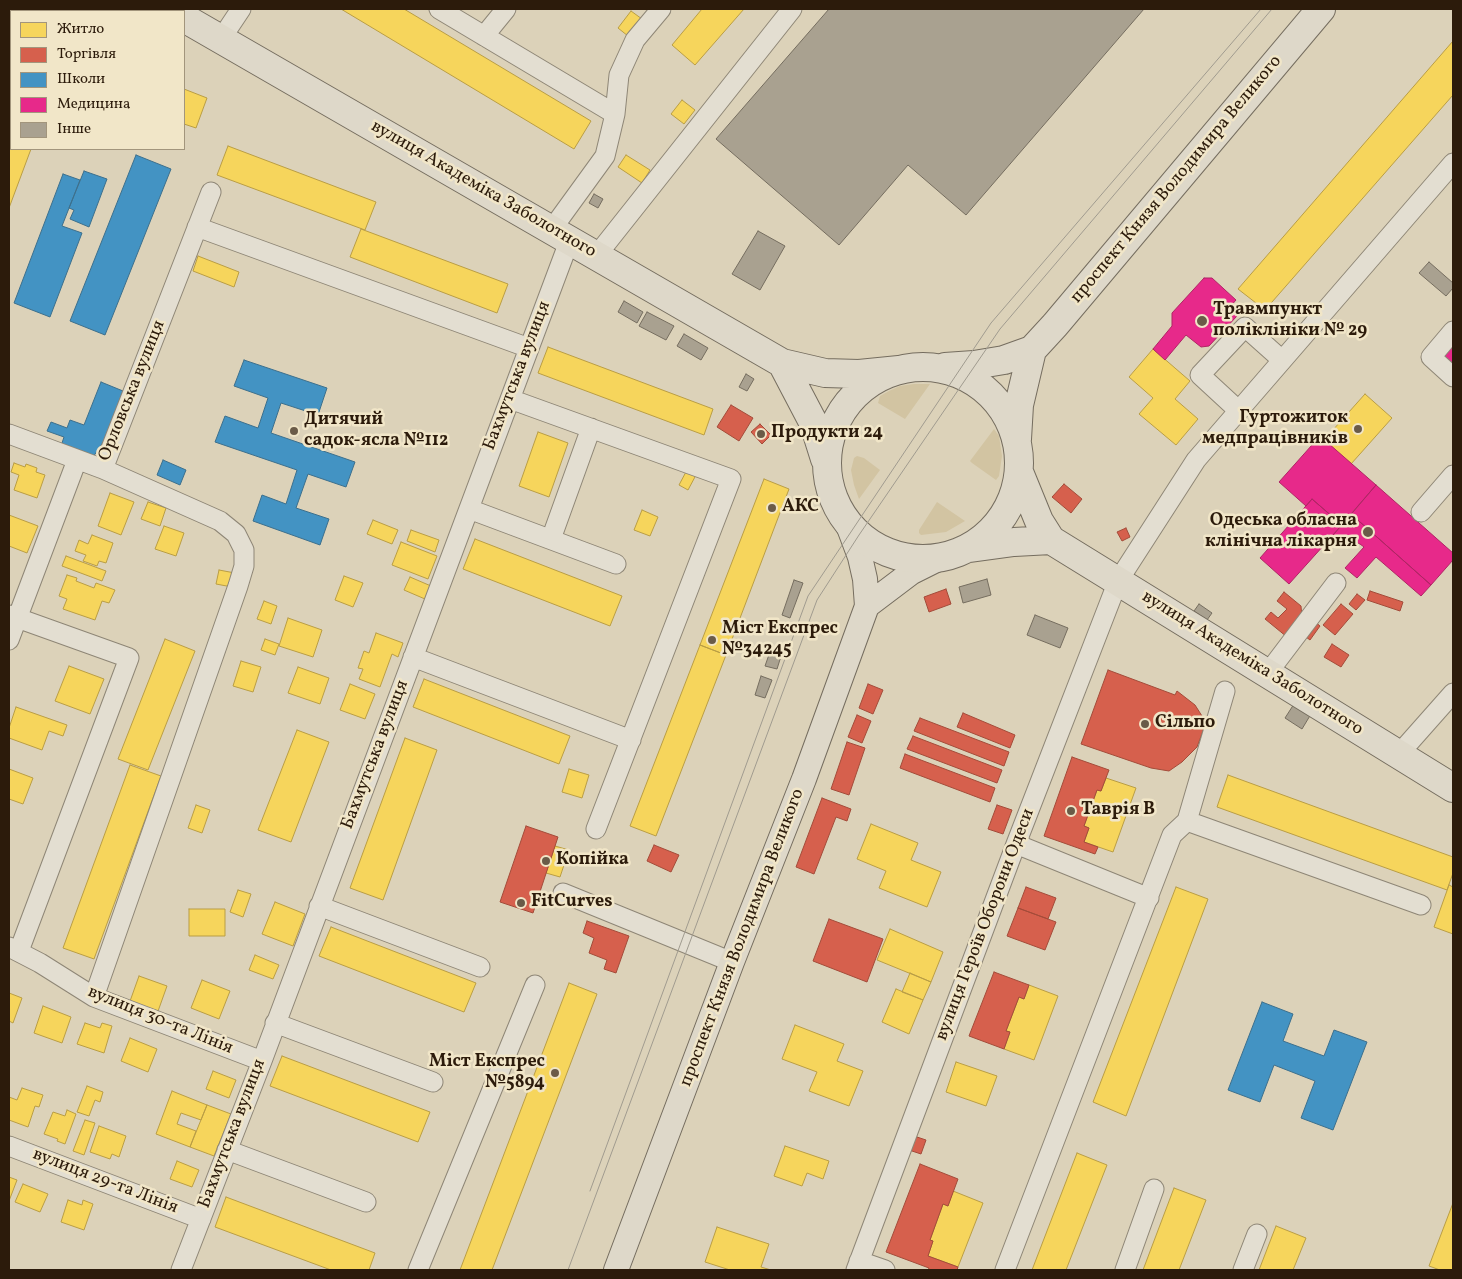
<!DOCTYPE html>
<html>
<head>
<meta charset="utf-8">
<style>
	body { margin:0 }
	#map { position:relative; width:1462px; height:1279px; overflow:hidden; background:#dcd2b9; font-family:Vollkorn,serif }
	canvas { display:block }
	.frame { position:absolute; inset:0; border:10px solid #2c1b0b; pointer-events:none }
	.legend { position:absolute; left:10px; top:10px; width:175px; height:140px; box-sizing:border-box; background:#f1e6c8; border:1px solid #a2957c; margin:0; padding:6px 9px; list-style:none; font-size:15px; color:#2c1b0b }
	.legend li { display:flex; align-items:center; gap:10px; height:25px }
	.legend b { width:25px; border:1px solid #a2957c }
</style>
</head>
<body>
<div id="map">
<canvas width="1462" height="1279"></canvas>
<div class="frame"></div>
<ul class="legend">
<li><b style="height:14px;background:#f6d55c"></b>Житло</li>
<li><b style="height:14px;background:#d6604d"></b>Торгівля</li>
<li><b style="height:14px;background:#4393c3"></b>Школи</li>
<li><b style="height:14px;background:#e7298a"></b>Медицина</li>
<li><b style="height:14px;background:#a9a190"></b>Інше</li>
</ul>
</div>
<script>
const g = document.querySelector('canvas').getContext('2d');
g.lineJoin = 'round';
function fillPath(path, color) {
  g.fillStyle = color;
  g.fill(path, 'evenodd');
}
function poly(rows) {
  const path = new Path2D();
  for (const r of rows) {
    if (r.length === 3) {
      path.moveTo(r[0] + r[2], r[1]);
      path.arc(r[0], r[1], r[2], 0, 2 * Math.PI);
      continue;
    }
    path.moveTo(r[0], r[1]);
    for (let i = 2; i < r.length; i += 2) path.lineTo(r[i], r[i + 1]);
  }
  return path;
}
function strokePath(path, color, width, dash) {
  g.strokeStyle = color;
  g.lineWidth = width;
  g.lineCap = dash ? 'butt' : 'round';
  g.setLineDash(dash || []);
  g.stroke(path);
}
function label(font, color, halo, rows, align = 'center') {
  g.font = font + ' Vollkorn,serif';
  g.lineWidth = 5;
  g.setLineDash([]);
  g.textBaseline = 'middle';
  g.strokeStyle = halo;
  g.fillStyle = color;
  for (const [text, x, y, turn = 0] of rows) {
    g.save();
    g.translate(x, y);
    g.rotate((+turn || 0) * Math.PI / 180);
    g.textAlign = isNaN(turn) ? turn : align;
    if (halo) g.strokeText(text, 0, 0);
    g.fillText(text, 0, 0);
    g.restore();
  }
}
const green = poly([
	[914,384,930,384,905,419,878,403,880,396,889,391,900,386],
	[994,429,999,436,1002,456,999,476,996,480,972,463,970,461],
	[857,456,864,458,880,470,859,499,854,485,851,470,854,458],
	[937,502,965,521,946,532,921,535,919,533,919,530]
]);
const homes = poly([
	[9,9,56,9,62,11,11,11,11,26,9,25,9,9],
	[341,9,404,9,591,121,574,149,341,9],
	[702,9,744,9,695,65,672,45,702,9],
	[631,11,642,19,628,36,618,28,631,11],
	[1453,41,1453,95,1265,310,1238,289,1453,41],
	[184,89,207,98,196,128,184,124,184,89],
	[682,100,695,110,684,124,671,114,682,100],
	[9,106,11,107,11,149,31,149,9,208,9,106],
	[228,146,376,202,365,230,217,175,228,146],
	[626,155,650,170,642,183,618,167,626,155],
	[361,229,508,284,497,313,350,257,361,229],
	[198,256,239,272,234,287,193,271,198,256],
	[548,347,713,409,704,435,538,373,548,347],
	[1153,349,1190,381,1175,399,1198,419,1176,445,1139,414,1153,398,1129,377,1153,349],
	[1365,394,1392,418,1351,464,1324,440,1365,394],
	[538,432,568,443,549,497,519,486,538,432],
	[14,463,25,467,26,464,37,468,36,472,45,475,37,498,14,490,19,475,11,472,14,463],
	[687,470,696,475,688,490,679,485,687,470],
	[764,479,789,489,726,655,700,645,764,479],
	[110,493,134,502,121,535,98,526,110,493],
	[148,502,166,508,160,526,141,519,148,502],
	[642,510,658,517,650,536,634,530,642,510],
	[9,515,38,526,27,553,9,546,9,515],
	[373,520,398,530,392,544,367,534,373,520],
	[164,526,184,533,176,556,155,549,164,526],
	[411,530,439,540,435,552,407,541,411,530],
	[92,535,113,543,106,563,99,561,97,566,83,561,86,555,75,551,79,540,88,544,92,535],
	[475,539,622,596,610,626,463,569,475,539],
	[401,542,437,556,428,579,392,565,401,542],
	[66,556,106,571,102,581,62,566,66,556],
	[219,570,235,573,232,587,216,584,219,570],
	[67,575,77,578,76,581,94,588,96,583,115,590,109,603,102,601,95,620,63,609,67,599,59,596,67,575],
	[344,576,363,583,353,607,335,600,344,576],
	[410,577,431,586,425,599,404,590,410,577],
	[264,601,277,606,271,624,257,619,264,601],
	[288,618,322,630,313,657,279,646,288,618],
	[376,633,403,643,398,657,392,654,380,687,359,679,363,669,358,668,364,651,369,653,376,633],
	[165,639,195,651,148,770,118,759,165,639],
	[265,639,279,644,275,655,261,650,265,639],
	[700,645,726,655,656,836,630,826,700,645],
	[241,661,261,667,253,692,233,686,241,661],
	[69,666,104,679,90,714,55,701,69,666],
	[298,667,329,678,320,704,288,693,298,667],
	[424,679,570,736,559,764,413,707,424,679],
	[350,684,375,694,365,719,340,710,350,684],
	[16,707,67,725,63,736,49,731,42,750,9,738,9,728,16,707],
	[297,730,329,742,291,842,258,830,297,730],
	[405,738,437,750,383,900,350,888,405,738],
	[130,765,161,776,94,959,63,948,130,765],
	[9,769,33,778,23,804,9,799,9,769],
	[569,769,589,775,582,798,562,792,569,769],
	[1228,775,1453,857,1453,873,1447,890,1217,807,1228,775],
	[1106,778,1136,788,1113,852,1084,842,1089,828,1084,826,1097,790,1101,791,1106,778],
	[196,805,210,810,202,833,188,828,196,805],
	[871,824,918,843,911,860,941,872,927,907,879,888,886,871,857,859,871,824],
	[555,846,569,850,560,877,546,873,555,846],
	[1449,885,1453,887,1453,934,1434,927,1449,885],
	[1176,887,1208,899,1126,1116,1093,1102,1176,887],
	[238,890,251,894,243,917,230,912,238,890],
	[275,902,305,914,293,946,262,934,275,902],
	[189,909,225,909,225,936,189,936,189,909],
	[331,927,476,983,464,1012,319,956,331,927],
	[890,929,943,952,931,982,877,960,890,929],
	[255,955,279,965,273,979,249,970,255,955],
	[910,973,931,982,923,1000,902,992,910,973],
	[139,976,167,986,157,1014,129,1004,139,976],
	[202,980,230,991,219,1019,191,1008,202,980],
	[569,983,597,994,492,1270,460,1270,569,983],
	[1029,985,1058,996,1034,1060,1004,1049,1010,1032,1006,1031,1019,997,1024,999,1029,985],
	[896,989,923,1000,909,1034,882,1022,896,989],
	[9,993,22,998,13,1023,9,1021,9,993],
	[43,1006,71,1017,62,1043,34,1033,43,1006],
	[85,1023,100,1028,102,1023,112,1026,104,1053,77,1044,85,1023],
	[795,1025,844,1044,837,1061,863,1071,849,1106,809,1091,817,1072,782,1059,795,1025],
	[130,1038,157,1049,148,1072,121,1061,130,1038],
	[282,1056,430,1112,418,1142,270,1086,282,1056],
	[956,1062,997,1076,986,1106,946,1092,956,1062],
	[213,1071,236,1080,229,1098,206,1089,213,1071],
	[87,1086,103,1092,100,1102,95,1100,89,1116,77,1112,87,1086],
	[22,1088,43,1095,39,1107,35,1106,28,1127,9,1120,9,1097,17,1100,22,1088],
	[172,1091,207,1105,201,1120,181,1113,177,1124,196,1131,190,1147,156,1134,172,1091],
	[207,1105,231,1114,214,1156,190,1147,207,1105],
	[67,1110,76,1114,65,1144,57,1141,58,1139,44,1134,53,1112,65,1116,67,1110],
	[85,1120,95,1123,84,1155,73,1151,85,1120],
	[99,1126,126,1136,119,1157,112,1154,110,1159,90,1152,99,1126],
	[785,1146,829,1161,823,1179,807,1173,802,1186,774,1176,785,1146],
	[1077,1153,1107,1165,1066,1270,1032,1270,1077,1153],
	[177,1161,199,1170,192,1187,170,1179,177,1161],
	[9,1177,17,1180,9,1201,9,1177],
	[23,1184,48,1194,40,1212,15,1202,23,1184],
	[1174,1188,1206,1200,1179,1270,1143,1270,1174,1188],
	[953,1191,983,1203,958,1267,928,1256,933,1241,930,1240,943,1204,948,1206,953,1191],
	[226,1197,375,1253,369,1270,331,1270,215,1227,226,1197],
	[68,1200,82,1205,83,1200,93,1204,84,1230,61,1222,68,1200],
	[1453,1203,1453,1270,1440,1270,1429,1266,1453,1203],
	[1276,1226,1306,1238,1293,1270,1259,1270,1276,1226],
	[717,1227,769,1244,761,1267,771,1270,730,1270,705,1262,717,1227]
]);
const shops = poly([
	[731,405,753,418,739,441,717,427,731,405],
	[760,424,771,435,762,444,751,432,760,424],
	[1064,484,1082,499,1071,513,1052,497,1064,484],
	[1126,528,1130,537,1122,541,1117,532,1126,528],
	[946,589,951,604,929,612,924,597,946,589],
	[1370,591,1403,602,1400,611,1367,600,1370,591],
	[1284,592,1301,606,1302,618,1287,637,1265,619,1271,612,1278,618,1287,609,1277,601,1284,592],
	[1357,594,1365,600,1356,610,1349,604,1357,594],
	[1341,604,1353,614,1335,635,1323,625,1341,604],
	[1313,620,1320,626,1310,640,1302,634,1313,620],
	[1332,644,1349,655,1341,667,1324,657,1332,644],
	[1108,670,1175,695,1177,691,1195,705,1202,716,1203,731,1197,747,1182,762,1169,771,1151,768,1081,744,1108,670],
	[868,684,883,690,873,714,859,708,868,684],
	[963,713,1015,735,1010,748,957,727,963,713],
	[857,715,871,721,862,743,848,737,857,715],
	[920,718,1009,752,1004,766,914,731,920,718],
	[913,736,1002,770,997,783,907,749,913,736],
	[847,742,865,748,849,795,831,789,847,742],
	[905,754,995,788,990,802,900,768,905,754],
	[1072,757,1109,770,1101,791,1097,790,1084,826,1089,828,1084,842,1098,847,1095,854,1044,836,1072,757],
	[822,798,851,809,847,821,836,817,814,874,796,867,822,798],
	[997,805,1012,810,1003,834,988,829,997,805],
	[526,826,558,837,533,913,500,902,526,826],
	[654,845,679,855,671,872,647,861,654,845],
	[1026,887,1056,898,1048,919,1018,908,1026,887],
	[1018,908,1056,922,1045,950,1007,936,1018,908],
	[829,919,883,939,867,982,813,961,829,919],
	[587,921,629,936,616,973,604,969,607,960,589,953,594,938,583,933,587,921],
	[994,972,1029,985,1024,999,1019,997,1006,1031,1010,1032,1004,1049,969,1036,994,972],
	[914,1136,926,1140,921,1154,909,1150,914,1136],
	[920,1164,958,1179,948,1206,943,1204,930,1240,933,1241,928,1256,958,1267,957,1270,928,1270,929,1268,886,1252,920,1164]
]);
const schools = poly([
	[136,155,171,169,105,335,70,321,136,155],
	[84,171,107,179,89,227,70,219,74,210,69,208,84,171],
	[63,174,80,180,62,226,82,233,50,317,14,303,63,174],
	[244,360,327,388,318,415,281,403,271,433,355,462,346,487,308,474,296,508,329,519,320,545,253,521,262,495,286,504,297,470,215,442,225,416,258,428,268,398,234,386,244,360],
	[101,382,123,391,104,441,91,460,60,449,64,437,47,431,51,422,67,428,70,420,84,425,101,382],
	[163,460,186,470,180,485,157,475,163,460],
	[1262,1002,1293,1014,1283,1041,1324,1056,1334,1030,1367,1042,1333,1130,1301,1118,1315,1081,1274,1065,1260,1102,1228,1090,1262,1002]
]);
const health = poly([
	[1204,278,1212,278,1236,300,1229,308,1237,316,1209,346,1201,347,1186,335,1165,360,1153,349,1172,326,1172,313,1204,278],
	[1453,339,1453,365,1441,354,1453,339],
	[1320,436,1376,485,1342,525,1312,499,1306,506,1279,482,1320,436],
	[1376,485,1453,553,1453,560,1431,585,1351,514,1376,485],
	[1312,499,1342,525,1289,584,1260,558,1312,499],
	[1351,514,1431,585,1421,596,1376,557,1357,578,1345,568,1364,547,1360,544,1333,535,1351,514]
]);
const building = poly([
	[829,9,1144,9,966,215,908,165,839,245,716,139,829,9],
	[594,194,603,199,598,208,589,203,594,194],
	[758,231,785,246,760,290,732,274,758,231],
	[1429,262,1453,283,1453,288,1446,296,1419,273,1429,262],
	[624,301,643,312,637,323,618,312,624,301],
	[647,312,674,326,666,340,639,326,647,312],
	[684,334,708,348,701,360,677,346,684,334],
	[746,374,754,379,747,391,739,387,746,374],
	[987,579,991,595,963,603,959,587,987,579],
	[794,580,803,583,790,618,782,615,794,580],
	[1199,604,1212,613,1207,620,1194,611,1199,604],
	[1035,615,1068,628,1060,648,1027,635,1035,615],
	[771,649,782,653,777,669,765,666,771,649],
	[761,676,772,680,765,698,755,695,761,676],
	[1294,704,1311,714,1302,729,1285,718,1294,704]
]);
const minor = poly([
	[439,9,615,114],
	[484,36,506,9],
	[221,39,241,9],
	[9,83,11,84],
	[197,227,529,348],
	[552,229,605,156,615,114,619,75,635,40,661,9],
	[597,255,792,9],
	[1453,331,1431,357,1453,377],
	[510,399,731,479,596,829],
	[1239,411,1200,375,1245,327,1282,360],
	[9,434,103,469,220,521,236,534,244,550,244,566,238,586,94,997],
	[103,469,211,192],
	[469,509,616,564],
	[1421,512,1453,475],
	[551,539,591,428],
	[9,615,129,658,19,951],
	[9,640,77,460],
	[413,657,631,740],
	[1267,674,1336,583],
	[1399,754,1453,693],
	[1187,821,1421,905],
	[1016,844,1149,898],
	[563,893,732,962],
	[319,906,480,967],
	[9,947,40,963,94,997,262,1061],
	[275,1023,433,1082],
	[9,1146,201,1219],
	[227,1150,366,1202],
	[859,1261,885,1270],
	[181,1270,262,1061,570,239],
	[418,1270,535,985],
	[856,1270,1016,844,1118,581,1196,460,1453,163],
	[1005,1270,1172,835,1187,821,1225,691],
	[1125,1270,1154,1189],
	[1243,1270,1257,1234]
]);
const major = poly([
	[867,606,912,572,938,559],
	[616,1270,732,962,804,779,867,606,865,579,860,557,848,525]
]);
const highway = poly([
	[184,18,782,363,825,373,859,374,899,370],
	[782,363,814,424,825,459],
	[945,367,974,365,1004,360,1032,350,1055,325,1321,9],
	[923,463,96],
	[1017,439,1019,405,1032,350],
	[1019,472,1039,521,1051,540,1453,788],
	[970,548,1014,542,1051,540]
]);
const tram = poly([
	[590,1191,808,596,991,323,1261,9],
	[568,1270,817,600,859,535,1000,329,1272,9]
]);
const markers = [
	[1202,321,6,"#6a5b48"],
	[1358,429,5,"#6a5b48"],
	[294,431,5,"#6a5b48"],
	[761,434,5,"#6a5b48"],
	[772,508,5,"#6a5b48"],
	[1368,532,6,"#6a5b48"],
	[712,640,5,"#6a5b48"],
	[1145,724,5,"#6a5b48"],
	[1071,811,5,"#6a5b48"],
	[546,861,5,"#6a5b48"],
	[521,903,5,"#6a5b48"],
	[555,1073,5,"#6a5b48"]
];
const streetNames = [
	["проспект Князя Володимира Великого",1177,180,-50],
	["вулиця Академіка Заболотного",483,190,30],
	["Бахмутська вулиця",518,376,-69],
	["Орловська вулиця",133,391,-68],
	["вулиця Академіка Заболотного",1252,664,32],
	["Бахмутська вулиця",376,755,-69],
	["вулиця Героїв Оборони Одеси",986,925,-69],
	["проспект Князя Володимира Великого",743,938,-69],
	["вулиця 30-та Лінія",160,1021,22],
	["Бахмутська вулиця",233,1134,-69],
	["вулиця 29-та Лінія",105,1182,21]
];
const poiNames = [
	["Травмпункт",1213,311],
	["поліклініки № 29",1213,332],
	["Гуртожиток",1348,419,"right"],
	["медпрацівників",1348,440,"right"],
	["Дитячий",304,421],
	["садок-ясла №112",304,442],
	["Продукти 24",771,434],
	["АКС",782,508],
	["Одеська обласна",1357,522,"right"],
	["клінічна лікарня",1357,543,"right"],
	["Міст Експрес",722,630],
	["№34245",722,651],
	["Сільпо",1155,724],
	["Таврія В",1081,811],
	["Копійка",556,861],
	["FitCurves",531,903],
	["Міст Експрес",545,1063,"right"],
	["№5894",545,1084,"right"]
];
fillPath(green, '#d2c4a2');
fillPath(homes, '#f6d55c');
strokePath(homes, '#b99d44', 1);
fillPath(shops, '#d6604d');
strokePath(shops, '#a34b39', 1);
fillPath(schools, '#4393c3');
strokePath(schools, '#3c6f8c', 1);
fillPath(health, '#e7298a');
strokePath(health, '#af2564', 1);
fillPath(building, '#a9a190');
strokePath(building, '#756d5f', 1);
strokePath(minor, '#8e8676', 21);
strokePath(major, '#756d5f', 26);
strokePath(highway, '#756d5f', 30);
strokePath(minor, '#e3ded1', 19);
strokePath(major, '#ded8c9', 24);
strokePath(highway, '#ded8c9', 28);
strokePath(tram, '#a09b8f', 1);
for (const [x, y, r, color] of markers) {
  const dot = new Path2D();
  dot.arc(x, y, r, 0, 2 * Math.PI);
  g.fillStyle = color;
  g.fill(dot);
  strokePath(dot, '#f1e6c8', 2);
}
label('18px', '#2c1b0b', '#f1e6c8', streetNames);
label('bold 18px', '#2c1b0b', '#f1e6c8', poiNames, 'left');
</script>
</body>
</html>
